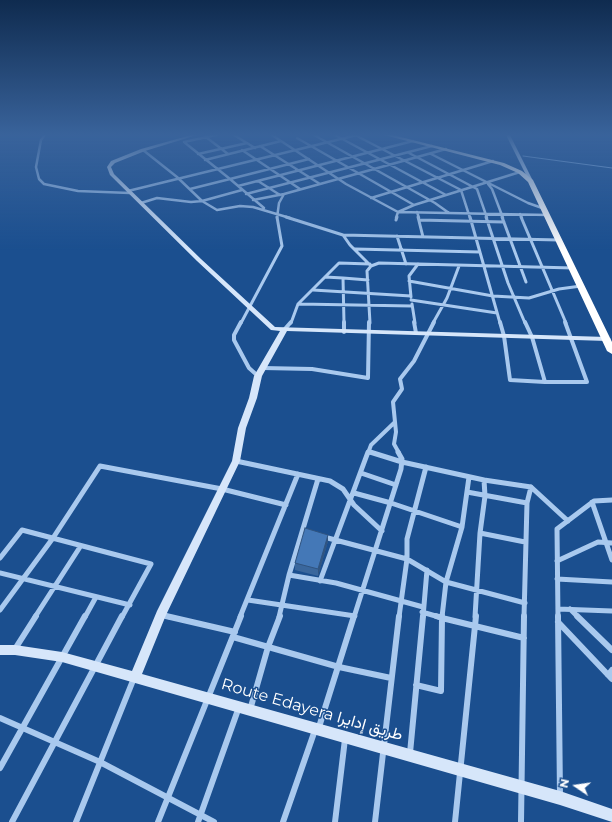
<!DOCTYPE html>
<html>
<head>
<meta charset="utf-8">
<style>
	body { margin:0 }
	#map { position:relative; width:612px; height:822px; overflow:hidden; background:#1b4f8f; font-family:Montserrat,sans-serif }
	canvas { display:block }
	.north { position:absolute; left:556px; top:766px; width:40px; height:40px; -webkit-text-stroke:3px #1b4f8f; paint-order:stroke; rotate:283deg; font-size:11px; font-weight:700; line-height:16px; text-align:center; color:#fff }
	.north::after { content:''; display:block; margin:auto; width:14px; height:18px; background:#fff; clip-path:polygon(50% 0,100% 100%,50% 72%,0 100%) }
</style>
</head>
<body>
<div id="map">
<canvas width="612" height="822"></canvas>
<div class="north">N</div>
</div>
<script>
const g = document.querySelector('canvas').getContext('2d');
g.lineJoin = 'round';
function poly(rows) {
  const path = new Path2D();
  for (const r of rows) {
    path.moveTo(r[0], r[1]);
    for (let i = 2; i < r.length; i += 2) path.lineTo(r[i], r[i + 1]);
  }
  return path;
}
function strokePath(path, color, width, dash) {
  g.strokeStyle = color;
  g.lineWidth = width;
  g.lineCap = dash ? 'butt' : 'round';
  g.setLineDash(dash || []);
  g.stroke(path);
}
function fillPath(path, color) {
  g.fillStyle = color;
  g.fill(path, 'evenodd');
}
function label(font, color, halo, rows, align = 'center') {
  g.font = font + ' Montserrat,Vazirmatn,sans-serif';
  g.lineWidth = 3;
  g.setLineDash([]);
  g.textBaseline = 'middle';
  g.strokeStyle = halo;
  g.fillStyle = color;
  for (const [text, x, y, turn = 0] of rows) {
    g.save();
    g.translate(x, y);
    g.rotate((+turn || 0) * Math.PI / 180);
    g.textAlign = isNaN(turn) ? turn : align;
    if (halo) g.strokeText(text, 0, 0);
    g.fillText(text, 0, 0);
    g.restore();
  }
}
const stream = poly([
	[523,156,612,168]
]);
const streetFar4 = poly([
	[45,135,41,140,36,167,39,179,44,184,78,191,130,193],
	[234,135,255,148],
	[272,135,346,184,398,212,548,215],
	[314,135,435,203,449,213],
	[335,135,446,195],
	[355,135,461,190,470,218],
	[206,137,228,154],
	[297,138,414,205],
	[184,142,230,179],
	[184,142,216,135],
	[260,146,320,184],
	[143,150,177,177,202,201,242,190],
	[242,150,300,189],
	[409,153,477,189,487,218],
	[198,154,247,143],
	[431,154,528,203,545,209],
	[205,160,281,141],
	[258,181,280,195],
	[488,184,492,189,503,218],
	[238,186,413,141],
	[190,189,230,179],
	[128,191,357,135],
	[246,194,432,146],
	[371,198,493,161],
	[253,200,284,194],
	[141,203,157,198,191,202,202,201,217,210,240,206,253,207,290,218],
	[264,208,230,179,309,159],
	[417,212,419,218],
	[520,214,522,218],
	[277,218,279,203,284,194,446,149],
	[396,218,398,212,414,205,520,172]
]);
const streetFar3 = poly([
	[286,217,343,235,350,245,371,266],
	[418,217,423,237],
	[470,217,500,323],
	[486,217,508,283,525,323],
	[502,217,526,282],
	[521,217,566,323],
	[396,220,397,217],
	[419,220,504,222],
	[343,235,559,240],
	[397,236,406,264],
	[355,249,480,252],
	[325,277,343,278,344,323],
	[343,278,368,280],
	[409,281,493,296,529,298,559,289,581,286],
	[313,290,411,296],
	[411,297,409,276,418,264],
	[411,300,497,313],
	[299,304,412,306],
	[412,304,415,323],
	[241,323,282,246,277,217],
	[291,323,298,304,339,263,370,264],
	[370,323,367,271,371,266,379,263,573,268],
	[433,323,447,298,459,266]
]);
const streetFar2 = poly([
	[241,322,234,335,234,340,249,368,258,376],
	[344,322,344,332],
	[414,322,416,333],
	[500,322,504,336,510,380,545,382,532,337,525,322],
	[284,330,291,322],
	[263,368,312,369,368,378,369,322],
	[545,382,587,382,565,322],
	[369,452,373,453],
	[368,453,371,445,395,422],
	[399,453,394,444,396,432,393,402,402,389,400,379,414,361,434,322]
]);
const streetFar1 = poly([
	[370,452,402,462,484,480,485,496,480,533,475,617],
	[236,461,330,481,343,489,354,505,382,531],
	[361,473,396,485],
	[484,480,531,487,527,503,524,617],
	[531,487,568,521],
	[467,492,527,503],
	[354,493,391,503,462,527],
	[592,502,612,560],
	[480,533,525,542],
	[324,537,407,559,446,582,525,603],
	[0,558,22,530,151,564,122,617],
	[557,561,598,542,612,543],
	[0,573,130,605],
	[289,575,336,583,423,607],
	[557,579,612,582],
	[320,581,368,452],
	[248,600,355,616],
	[558,609,612,611],
	[570,609,578,617],
	[0,610,53,538,100,466,222,489,286,505],
	[422,612,439,617],
	[161,615,170,617],
	[35,617,80,547],
	[85,617,96,597],
	[240,617,298,474],
	[279,617,289,575,318,479],
	[354,617,401,469,402,459,398,452],
	[399,617,407,559,407,539,426,467],
	[423,617,427,570],
	[442,617,446,582,462,527,469,477],
	[558,617,557,529,594,501,612,500]
]);
const street = poly([
	[166,616,235,632],
	[442,616,442,618,524,638],
	[558,616,560,796],
	[577,616,612,650],
	[558,622,612,679],
	[233,637,339,667,391,678],
	[15,649,36,616],
	[608,675,612,670],
	[416,685,441,691,442,618,436,616],
	[250,710,268,647,280,616],
	[0,718,100,762,214,822],
	[319,727,354,616],
	[410,753,423,616],
	[0,768,85,616],
	[12,822,122,616],
	[76,822,134,678],
	[158,822,241,616],
	[198,822,239,707],
	[283,822,315,730],
	[335,822,345,739],
	[375,822,399,616],
	[455,822,476,616],
	[521,822,524,616]
]);
const secondary = poly([
	[191,135,197,135,145,151,115,163,111,167,114,174,201,259,275,327,607,337,611,339,607,341,287,331,262,376,257,398,246,428,240,461,166,615,142,674,560,791,612,809,612,822,560,805,62,662,15,655,0,655,0,645,15,645,62,652,132,671,157,611,232,461,238,428,249,398,254,376,280,331,271,330,197,261,110,175,107,167,111,161,141,149,191,135],
	[506,135,510,135,533,181,533,182,529,181,506,135]
]);
const highway = poly([
	[384,135,393,135,504,163,522,171,533,180,612,342,612,354,607,351,528,182,518,173,500,165,384,135]
]);
const wall = poly([
	[328,541,318,576,295,570,295,563]
]);
const shadedWall = poly([
	[328,535,328,541,318,576,318,569]
]);
const building = poly([
	[305,528,328,535,318,569,295,563,305,528]
]);
const nearStreetnames = [
	["Route Edayera طريق إدايرا",312,710,16]
];
strokePath(stream, '#9cc4f0', 1);
strokePath(streetFar4, '#a9c9ee', 2.5);
strokePath(streetFar3, '#a9c9ee', 3);
strokePath(streetFar2, '#a9c9ee', 4);
strokePath(streetFar1, '#a9c9ee', 5);
strokePath(street, '#a9c9ee', 6);
fillPath(secondary, '#d6e6fa');
fillPath(highway, '#fff');
fillPath(wall, '#3a679d');
fillPath(shadedWall, '#305480');
fillPath(building, '#4478b7');
strokePath(building, '#305480', 1);
const sky = g.createLinearGradient(0, 0, 0, 250);
sky.addColorStop(0, '#0f2b4f');
sky.addColorStop(0.54, '#39639b');
sky.addColorStop(1, '#39639b00');
g.fillStyle = sky;
g.fillRect(0, 0, 612, 250);
label('16px', '#fff', '#1b4f8f', nearStreetnames);
</script>
</body>
</html>
